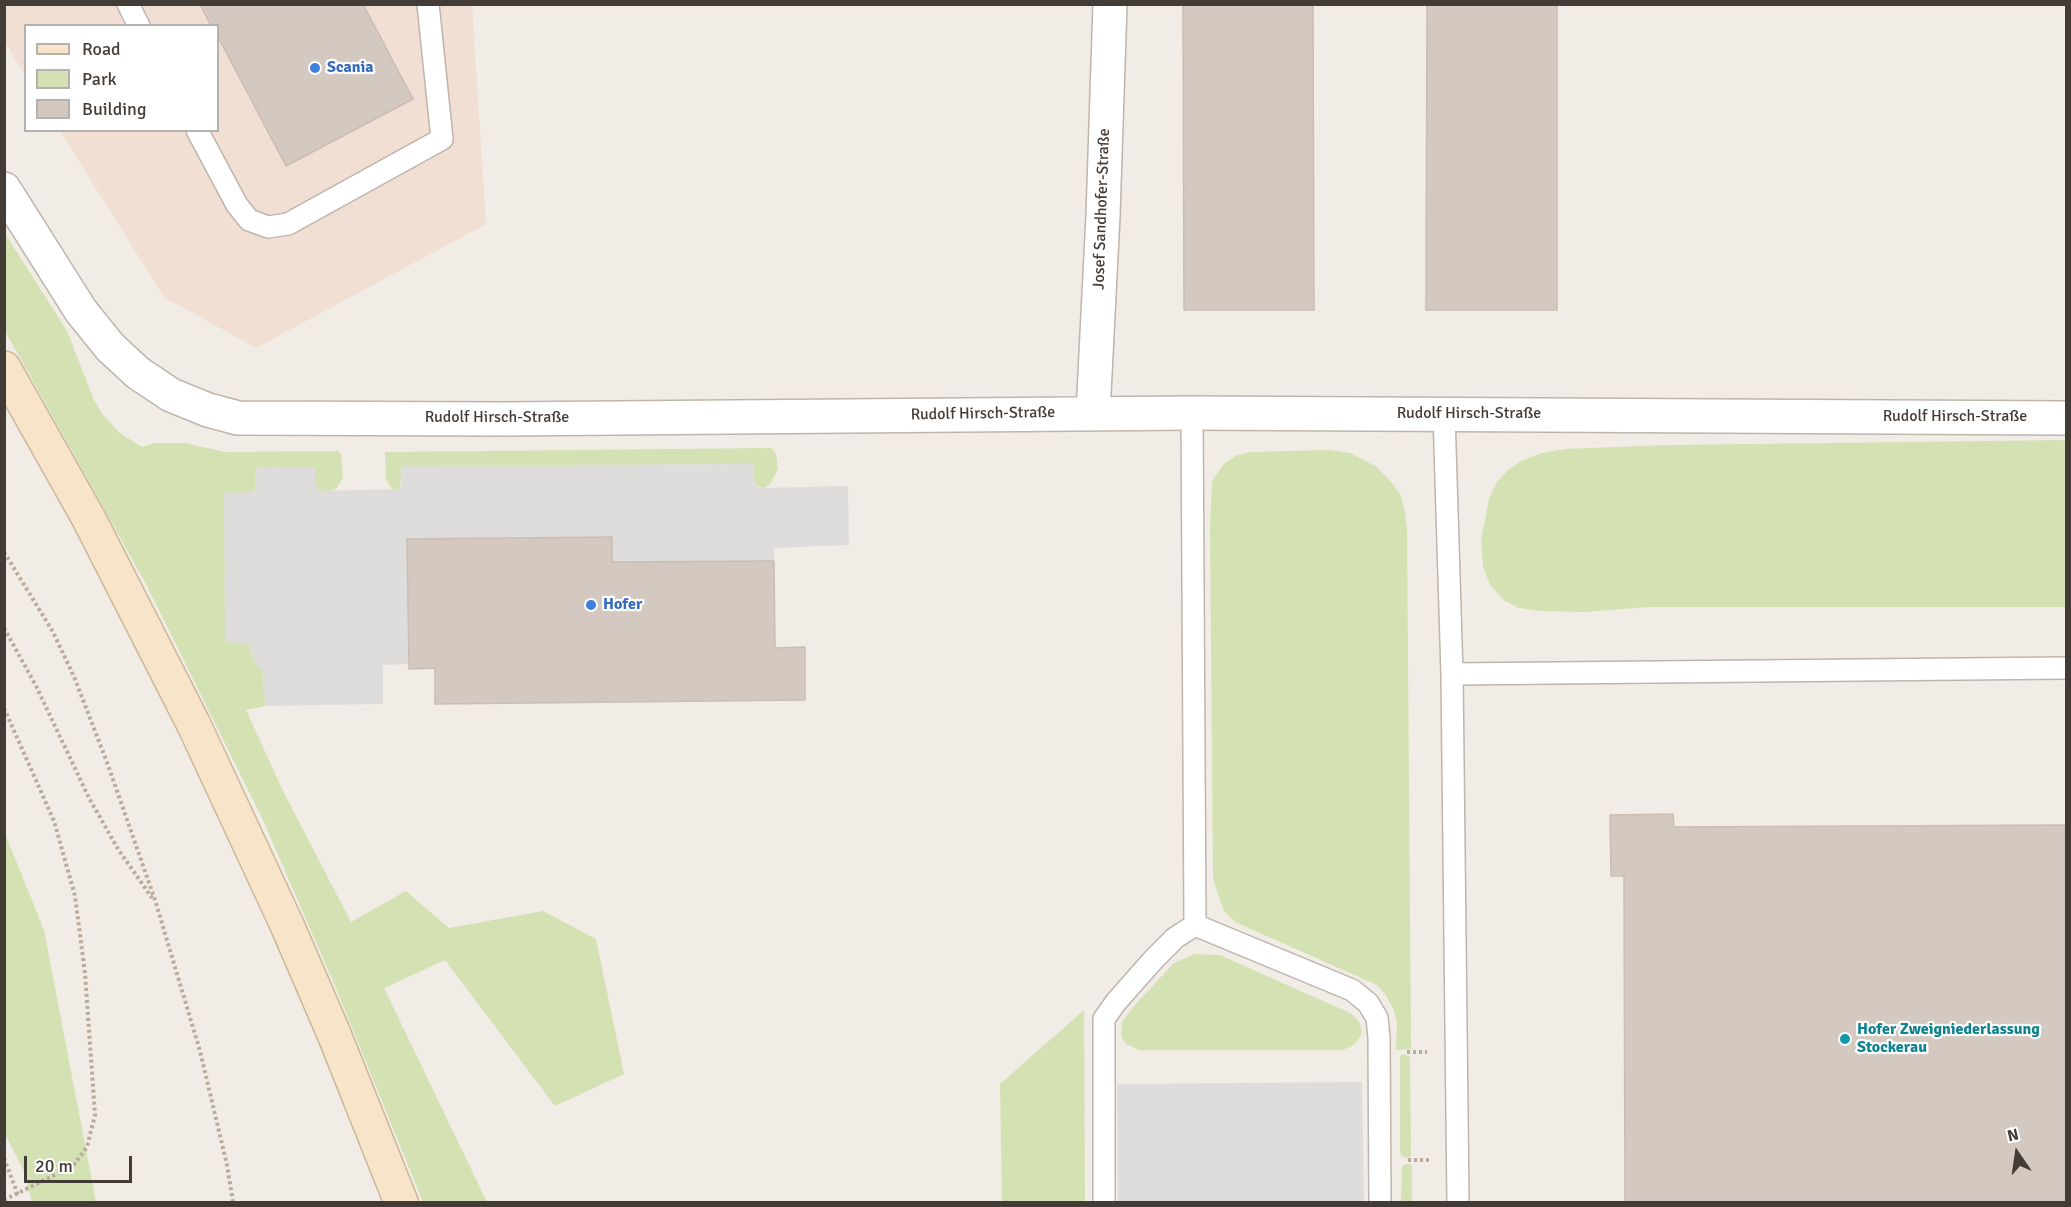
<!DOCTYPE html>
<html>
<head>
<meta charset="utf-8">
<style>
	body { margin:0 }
	#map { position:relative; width:2071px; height:1207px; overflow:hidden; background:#f1ece6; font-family:Signika,sans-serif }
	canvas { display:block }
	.frame { position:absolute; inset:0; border:6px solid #433c36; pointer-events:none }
	.legend { position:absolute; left:24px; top:24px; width:195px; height:108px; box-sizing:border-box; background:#fff; border:2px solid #b4b1af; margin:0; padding:8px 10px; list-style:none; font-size:18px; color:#433c36 }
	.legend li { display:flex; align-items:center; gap:12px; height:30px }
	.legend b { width:30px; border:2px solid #b4b1af }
	.north { position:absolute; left:1987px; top:1123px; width:60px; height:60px; -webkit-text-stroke:4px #fff; paint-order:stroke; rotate:347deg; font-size:16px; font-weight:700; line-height:24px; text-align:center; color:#433c36 }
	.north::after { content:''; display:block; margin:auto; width:21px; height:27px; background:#433c36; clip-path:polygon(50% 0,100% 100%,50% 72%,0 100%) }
	.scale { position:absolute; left:24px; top:1156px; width:108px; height:27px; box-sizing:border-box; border:3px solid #433c36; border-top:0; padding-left:8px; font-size:18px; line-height:21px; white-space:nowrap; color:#433c36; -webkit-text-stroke:4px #fff; paint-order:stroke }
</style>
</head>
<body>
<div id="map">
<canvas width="2071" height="1207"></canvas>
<div class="frame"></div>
<ul class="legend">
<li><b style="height:8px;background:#f8e5c9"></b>Road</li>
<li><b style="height:16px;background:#d3e1b3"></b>Park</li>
<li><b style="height:16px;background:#d4c9c0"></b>Building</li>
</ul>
<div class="north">N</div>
<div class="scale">20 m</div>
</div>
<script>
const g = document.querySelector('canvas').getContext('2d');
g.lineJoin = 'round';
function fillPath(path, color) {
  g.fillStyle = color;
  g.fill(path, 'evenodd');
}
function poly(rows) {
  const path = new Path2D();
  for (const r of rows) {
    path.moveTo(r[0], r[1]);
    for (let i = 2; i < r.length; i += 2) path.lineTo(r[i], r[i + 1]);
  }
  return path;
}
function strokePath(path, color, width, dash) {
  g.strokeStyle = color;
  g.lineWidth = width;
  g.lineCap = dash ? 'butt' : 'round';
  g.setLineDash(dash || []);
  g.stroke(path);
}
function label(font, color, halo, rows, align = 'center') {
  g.font = font + ' Signika,sans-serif';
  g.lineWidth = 4.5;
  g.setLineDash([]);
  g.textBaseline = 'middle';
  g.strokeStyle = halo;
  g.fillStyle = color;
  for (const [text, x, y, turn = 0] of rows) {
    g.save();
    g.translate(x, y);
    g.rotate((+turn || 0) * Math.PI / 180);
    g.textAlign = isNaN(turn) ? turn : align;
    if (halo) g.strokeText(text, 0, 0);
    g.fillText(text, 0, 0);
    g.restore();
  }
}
const commercial = poly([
	[5,5,472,5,486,224,256,348,164,297,60,131,218,130,218,26,26,26,25,75,5,42]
]);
const green = poly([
	[4,232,67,331,94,400,103,415,120,433,142,447,154,443,185,443,225,452,338,451,341,454,343,477,337,488,331,491,319,491,316,486,255,467,255,489,253,493,224,493,226,642,249,643,252,655,263,673,265,706,246,710,283,791,351,922,406,891,449,928,543,911,596,939,624,1074,555,1106,445,960,384,988,487,1202,423,1202,333,981,262,818,145,582,5,331],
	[2066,440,2066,607,1649,607,1584,612,1542,611,1519,608,1505,601,1490,585,1483,566,1481,541,1489,499,1497,482,1508,470,1521,461,1542,453,1565,449,1669,445],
	[771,448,776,454,778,469,770,484,764,488,755,486,753,464,402,466,400,489,392,489,386,480,385,452],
	[1329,450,1350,453,1377,467,1392,483,1400,494,1404,508,1407,528,1411,1049,1396,1050,1397,1022,1393,1008,1385,994,1377,985,1235,922,1225,912,1219,898,1213,878,1210,527,1212,481,1224,464,1237,455,1251,452],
	[4,831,44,930,96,1202,32,1202,23,1169,5,1134],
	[1194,954,1220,955,1350,1013,1359,1021,1362,1032,1358,1040,1351,1047,1342,1050,1139,1050,1126,1044,1121,1036,1122,1022,1134,1006,1174,963],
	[1084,1010,1085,1202,1002,1202,1000,1084],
	[1404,1054,1410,1057,1411,1156,1407,1158,1402,1156,1400,1152,1400,1056],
	[1405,1164,1410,1164,1412,1167,1412,1202,1401,1202,1402,1167]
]);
const parking = poly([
	[754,464,754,483,759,488,848,486,849,545,774,548,774,561,612,562,611,537,408,539,408,664,383,665,383,704,265,706,263,673,254,661,249,643,225,642,224,493,253,492,255,489,255,467,315,468,316,486,319,491,399,489,401,486,402,466],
	[1362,1082,1364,1202,1118,1202,1117,1084]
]);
const building = poly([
	[200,4,363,4,413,99,286,166,218,37,218,26,211,26,200,4],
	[1183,4,1313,4,1314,310,1184,310,1183,4],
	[1427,4,1557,4,1557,310,1426,310,1427,4],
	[612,537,612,562,774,561,775,648,805,647,805,700,435,704,435,668,409,669,407,539,612,537],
	[1673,814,1674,827,2066,825,2066,1202,1625,1202,1624,876,1611,876,1610,815,1673,814]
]);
const path = poly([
	[4,552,53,632,75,679,108,765,155,900,200,1051,227,1165,233,1202],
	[4,628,36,686,89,798,118,849,152,898],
	[4,708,54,821,75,896,85,973,95,1115,87,1147,73,1166,4,1200],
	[1407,1052,1427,1052],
	[4,1158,18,1195],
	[1408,1160,1430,1160]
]);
const lane = poly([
	[128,4,139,26],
	[197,130,237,205,249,220,268,227,288,224,442,139,428,4],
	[1192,413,1195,925],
	[1444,414,1452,674,1458,1202],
	[1452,674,2066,668],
	[1195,925,1352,990,1368,1003,1377,1018,1379,1037,1380,1202],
	[1104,1202,1104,1019,1116,1002,1154,959,1175,938,1195,925]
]);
const street = poly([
	[4,189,81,311,110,347,138,373,171,395,208,410,238,418,502,419,1192,413,2066,418],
	[1093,413,1103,216,1110,4]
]);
const secondary = poly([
	[4,368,89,519,194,725,287,925,334,1034,401,1202]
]);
const markers = [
	[315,68,6,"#3f7fe0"],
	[591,605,6,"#3f7fe0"],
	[1845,1039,6,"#0f9aa8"]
];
const shopNames = [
	["Scania",327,68],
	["Hofer",603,605]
];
const streetNames = [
	["Josef Sandhofer-Straße",1102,209,-88],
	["Rudolf Hirsch-Straße",983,414,-1],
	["Rudolf Hirsch-Straße",1469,414],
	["Rudolf Hirsch-Straße",1955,417],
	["Rudolf Hirsch-Straße",497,418]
];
const cultureNames = [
	["Hofer Zweigniederlassung",1857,1030],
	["Stockerau",1857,1048]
];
fillPath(commercial, '#f1dfd3');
fillPath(green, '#d3e1b3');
fillPath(parking, '#dfdddb');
fillPath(building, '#d4c9c0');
strokePath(building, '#cbbdb1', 1.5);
strokePath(lane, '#beb5ad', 24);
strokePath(street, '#beb5ad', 36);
strokePath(secondary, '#ccb79a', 36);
strokePath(path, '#bbab9c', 4, [3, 3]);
strokePath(lane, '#fff', 21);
strokePath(street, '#fff', 33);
strokePath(secondary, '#f8e5c9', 33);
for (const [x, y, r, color] of markers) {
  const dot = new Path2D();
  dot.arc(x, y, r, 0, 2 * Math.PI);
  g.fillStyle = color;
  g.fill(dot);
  strokePath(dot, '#fff', 2);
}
label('bold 16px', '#366cbe', '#fff', shopNames, 'left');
label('16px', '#433c36', '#fff', streetNames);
label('bold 16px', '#0d838f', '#fff', cultureNames, 'left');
</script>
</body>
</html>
